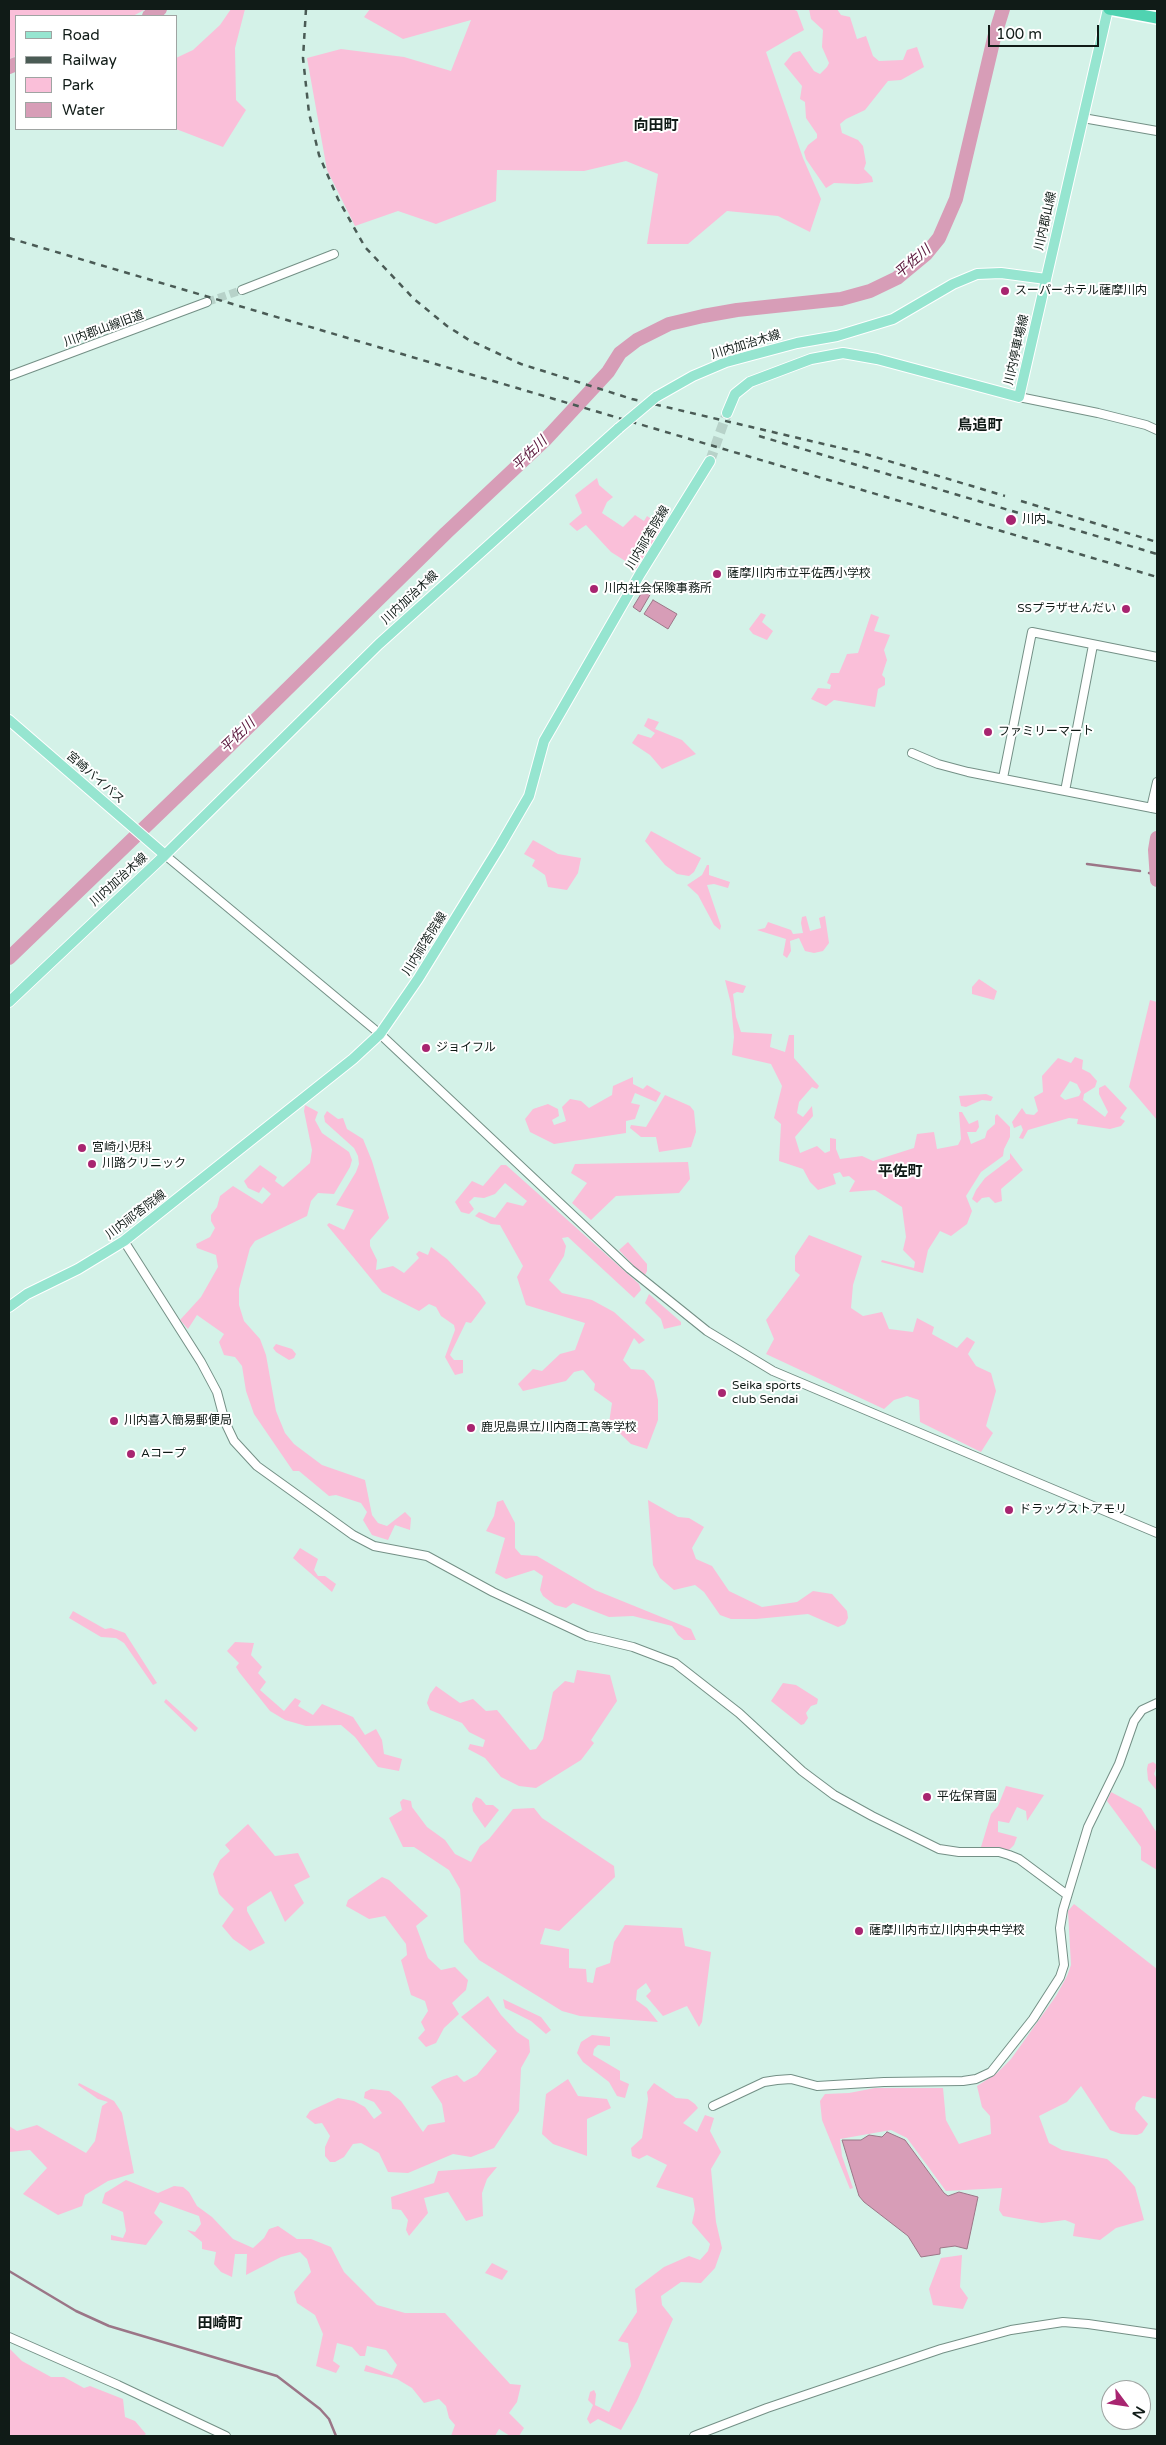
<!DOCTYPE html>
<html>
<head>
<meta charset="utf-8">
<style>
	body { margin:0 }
	#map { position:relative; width:1166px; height:2445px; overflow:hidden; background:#d4f2e8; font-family:"Varela Round",sans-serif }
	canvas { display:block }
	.frame { position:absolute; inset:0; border:10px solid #101b17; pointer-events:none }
	.legend { position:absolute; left:15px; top:15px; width:162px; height:115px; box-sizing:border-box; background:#fff; border:1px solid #9fa4a2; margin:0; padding:6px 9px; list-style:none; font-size:15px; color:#101b17 }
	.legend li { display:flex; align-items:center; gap:10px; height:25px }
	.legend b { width:25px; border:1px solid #9fa4a2 }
	.north { position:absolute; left:1101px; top:2380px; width:50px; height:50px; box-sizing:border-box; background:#fff; border:1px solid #9fa4a2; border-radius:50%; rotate:121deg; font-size:14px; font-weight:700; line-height:20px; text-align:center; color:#101b17 }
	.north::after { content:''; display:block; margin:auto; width:18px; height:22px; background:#a82570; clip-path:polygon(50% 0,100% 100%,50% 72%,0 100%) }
	.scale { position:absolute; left:988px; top:25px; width:111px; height:22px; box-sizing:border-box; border:2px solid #101b17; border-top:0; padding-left:6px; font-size:15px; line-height:18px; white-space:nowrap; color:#101b17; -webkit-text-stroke:4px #fff; paint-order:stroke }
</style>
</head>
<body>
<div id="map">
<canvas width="1166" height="2445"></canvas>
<div class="frame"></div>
<ul class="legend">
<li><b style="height:6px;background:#96e5d0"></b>Road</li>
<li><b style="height:6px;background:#4a5b55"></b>Railway</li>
<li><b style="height:14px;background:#fabfd9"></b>Park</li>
<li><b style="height:14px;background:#d79db7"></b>Water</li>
</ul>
<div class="north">N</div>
<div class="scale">100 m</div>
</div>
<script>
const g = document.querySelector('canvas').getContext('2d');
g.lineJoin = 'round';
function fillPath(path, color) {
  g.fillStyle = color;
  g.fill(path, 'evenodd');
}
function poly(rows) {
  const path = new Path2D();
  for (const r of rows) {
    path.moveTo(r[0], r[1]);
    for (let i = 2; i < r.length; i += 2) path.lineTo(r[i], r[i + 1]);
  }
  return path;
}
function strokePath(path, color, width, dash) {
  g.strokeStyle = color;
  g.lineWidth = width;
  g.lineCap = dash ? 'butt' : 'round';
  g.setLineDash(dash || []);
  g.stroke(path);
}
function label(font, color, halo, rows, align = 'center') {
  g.font = font + ' "Varela Round","Noto Sans JP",sans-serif';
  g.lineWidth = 4;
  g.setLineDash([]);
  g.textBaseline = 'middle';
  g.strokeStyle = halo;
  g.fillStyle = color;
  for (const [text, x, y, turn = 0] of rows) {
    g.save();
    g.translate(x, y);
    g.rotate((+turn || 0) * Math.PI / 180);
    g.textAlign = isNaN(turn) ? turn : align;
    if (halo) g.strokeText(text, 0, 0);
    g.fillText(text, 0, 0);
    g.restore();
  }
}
const green = poly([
	[9,9,146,9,133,16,16,16,16,56,9,59],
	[231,9,245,9,235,48,236,100,246,110,223,147,176,129,176,58,193,50,220,25],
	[370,9,792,9,797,11,804,30,766,52,803,158,821,199,810,232,778,216,727,211,688,244,647,244,658,174,626,161,584,171,497,170,496,201,436,224,398,211,355,226,327,170,307,58,341,49,404,57,451,71,471,20,403,39,364,17],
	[809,9,837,9,841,15,850,17,857,39,866,36,873,56,879,61,903,60,907,50,917,47,924,67,901,80,888,81,865,110,846,119,840,124,842,133,858,140,863,146,866,163,864,169,872,177,873,182,858,184,834,183,826,188,806,159,804,152,808,145,817,138,817,134,806,118,805,102,800,99,802,86,784,64,793,53,800,51,814,71,820,74,827,67,829,63,822,47,823,30,811,19],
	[597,478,599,485,613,497,607,502,602,513,623,527,635,515,644,521,647,516,663,527,638,569,611,552,586,525,577,531,569,524,582,513,575,495],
	[761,613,766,615,762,622,773,631,767,640,753,634,749,629],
	[871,614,879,617,874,631,890,635,884,650,887,660,882,675,885,678,885,685,878,689,875,707,834,700,826,706,811,699,818,688,830,689,831,685,827,683,831,673,839,673,847,654,858,653],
	[648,718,659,722,655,729,682,740,696,754,662,769,650,755,632,743,638,734,651,738,655,733,644,726],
	[651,831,701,858,694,872,689,876,677,874,665,865,645,841],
	[533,840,558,854,581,858,578,873,567,890,548,887,545,875,532,866,535,860,524,854],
	[707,865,709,865,709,875,730,882,728,888,714,884,707,885,721,926,720,930,714,925,698,895,687,885,702,875],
	[806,916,810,931,821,928,819,918,825,916,829,943,823,951,814,953,805,951,799,938,790,941,791,951,787,958,783,955,786,939,757,930,765,928,768,922,791,930,793,934,803,933,801,923,802,917],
	[979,979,997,991,994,1000,972,994,972,987],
	[725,980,746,986,743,993,737,992,733,994,736,1017,741,1032,772,1034,770,1047,785,1052,789,1035,794,1035,794,1058,819,1086,817,1089,812,1087,799,1102,797,1113,803,1117,812,1106,813,1116,795,1137,800,1153,817,1146,825,1153,830,1151,830,1138,836,1139,836,1149,840,1159,862,1156,873,1161,914,1148,917,1134,934,1132,937,1149,958,1145,961,1139,959,1112,962,1112,969,1124,978,1120,979,1127,976,1132,967,1132,971,1144,985,1138,987,1131,995,1124,995,1116,997,1114,1010,1127,1010,1137,1004,1149,1003,1156,981,1172,966,1196,972,1211,967,1224,951,1236,940,1231,928,1250,923,1273,881,1262,882,1260,914,1268,915,1262,903,1250,906,1237,902,1207,875,1190,849,1192,855,1181,849,1176,843,1177,840,1172,833,1174,836,1184,818,1190,810,1182,803,1169,779,1161,781,1124,774,1118,782,1086,771,1064,732,1055,734,1037,731,1004],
	[1150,1000,1157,1002,1157,1120,1129,1087],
	[1075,1057,1083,1060,1082,1069,1090,1073,1097,1081,1095,1087,1084,1094,1083,1100,1105,1117,1108,1112,1099,1094,1099,1088,1105,1085,1127,1108,1120,1118,1125,1121,1121,1126,1110,1129,1077,1124,1078,1119,1069,1118,1028,1130,1023,1139,1019,1138,1023,1130,1021,1125,1014,1128,1012,1122,1022,1108,1026,1114,1034,1115,1038,1111,1034,1097,1043,1092,1042,1076,1058,1058,1071,1063],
	[1070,1081,1077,1084,1081,1092,1079,1096,1065,1100,1060,1096],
	[633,1077,633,1084,643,1089,647,1085,661,1093,656,1102,635,1093,631,1103,640,1105,635,1119,626,1121,626,1133,554,1144,530,1132,525,1119,533,1109,548,1104,558,1109,559,1116,552,1120,554,1125,566,1121,562,1107,570,1099,581,1101,589,1108,612,1095,613,1086],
	[986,1094,993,1097,991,1101,982,1100,966,1107,961,1106,959,1096],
	[665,1095,690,1106,694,1111,696,1132,691,1147,659,1152,656,1137,641,1137,630,1128,631,1125,646,1127],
	[305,1105,318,1112,315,1120,322,1133,349,1152,352,1160,350,1167,334,1194,318,1193,311,1201,307,1216,255,1241,250,1248,239,1289,239,1305,244,1321,260,1339,266,1355,276,1411,285,1433,294,1444,322,1465,365,1480,372,1515,378,1523,387,1526,405,1512,411,1518,410,1530,395,1525,388,1540,372,1535,363,1520,367,1512,361,1503,336,1495,329,1496,299,1471,293,1471,254,1414,246,1391,242,1366,235,1357,224,1355,219,1342,224,1334,197,1315,188,1329,180,1320,201,1297,218,1267,216,1255,197,1248,196,1244,210,1237,215,1228,211,1221,211,1215,217,1207,220,1196,233,1186,262,1204,271,1194,263,1187,259,1193,248,1188,244,1181,260,1165,277,1177,275,1181,283,1187,310,1163,312,1150,304,1111],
	[327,1111,338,1119,343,1118,347,1129,363,1139,372,1161,389,1218,370,1240,370,1246,377,1260,376,1270,393,1266,404,1273,419,1258,416,1254,419,1251,428,1255,431,1247,447,1259,480,1294,486,1303,471,1323,466,1322,450,1355,454,1360,463,1360,463,1373,455,1375,445,1357,455,1330,454,1325,441,1316,436,1307,429,1304,419,1311,382,1292,327,1225,329,1223,344,1230,354,1210,336,1205,356,1172,359,1164,358,1156,354,1148,325,1122,324,1116],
	[1010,1153,1023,1170,1001,1189,1002,1201,995,1203,989,1197,982,1198,977,1203,972,1199,976,1190,985,1178,1010,1159],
	[688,1162,690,1179,679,1193,616,1196,591,1220,572,1203,587,1183,571,1173,575,1164],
	[501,1165,506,1165,639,1284,641,1290,634,1298,568,1237,562,1238,566,1246,564,1256,549,1280,562,1293,592,1300,614,1312,645,1340,639,1344,634,1338,623,1360,631,1369,644,1370,654,1381,658,1400,658,1420,647,1449,631,1444,609,1423,612,1403,594,1390,595,1384,583,1370,574,1372,566,1381,523,1391,518,1384,533,1369,542,1371,560,1354,575,1350,585,1323,526,1305,517,1277,523,1266,500,1225,491,1224,475,1216,479,1212,495,1218,507,1202,523,1206,527,1201,505,1183,495,1194,484,1198,474,1197,469,1202,474,1209,469,1214,461,1212,455,1202,472,1181,483,1186],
	[809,1235,862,1256,853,1285,851,1308,863,1316,882,1312,889,1329,913,1332,917,1318,934,1327,932,1334,957,1348,967,1337,975,1342,968,1354,976,1366,991,1373,996,1391,986,1426,993,1433,981,1452,920,1422,919,1400,907,1396,894,1400,884,1409,766,1354,774,1339,766,1320,800,1275,795,1271,795,1256],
	[628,1242,647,1264,647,1271,644,1277,619,1250],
	[649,1294,681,1322,681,1325,664,1329,661,1319,645,1303],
	[276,1344,292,1349,296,1354,294,1358,289,1360,276,1352,273,1348],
	[503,1500,515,1523,515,1548,521,1555,537,1556,595,1590,691,1629,696,1640,684,1640,678,1635,672,1626,633,1616,609,1617,573,1603,566,1608,555,1605,543,1596,540,1590,543,1576,534,1570,506,1579,495,1573,505,1538,486,1531,494,1516,497,1502],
	[648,1500,678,1517,689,1518,704,1527,692,1548,696,1559,712,1566,729,1591,762,1607,797,1602,813,1591,832,1594,847,1611,848,1618,845,1624,838,1627,808,1614,756,1619,731,1619,720,1615,704,1592,695,1585,674,1590,660,1578,653,1565],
	[300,1548,318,1559,314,1570,318,1576,325,1576,336,1584,332,1592,293,1558],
	[73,1611,105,1629,111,1628,125,1633,157,1683,153,1685,124,1643,116,1638,101,1637,69,1618],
	[235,1642,254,1643,251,1655,262,1667,258,1673,266,1682,260,1690,284,1711,295,1698,301,1701,298,1706,313,1715,322,1704,353,1717,365,1735,376,1729,382,1740,384,1754,402,1759,399,1771,378,1767,355,1737,341,1725,306,1726,285,1720,270,1711,239,1672,236,1667,239,1663,227,1651],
	[577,1670,610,1675,617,1701,591,1740,594,1743,581,1760,536,1788,519,1786,501,1777,485,1758,468,1749,470,1744,483,1747,485,1740,469,1732,462,1723,430,1710,427,1703,430,1694,436,1686,460,1703,473,1699,486,1711,497,1710,530,1750,536,1749,543,1739,553,1692,565,1681,574,1683],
	[783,1683,796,1685,818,1699,817,1704,811,1706,806,1713,808,1718,804,1724,801,1725,771,1701],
	[166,1699,198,1728,195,1732,164,1702],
	[1153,1762,1157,1765,1154,1774,1157,1779,1157,1791,1148,1780,1147,1769,1148,1764],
	[1006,1786,1044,1795,1027,1821,1026,1811,1017,1807,1009,1823,998,1821,998,1832,1017,1837,1014,1845,1007,1852,999,1847,981,1847,991,1814,998,1806],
	[1111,1792,1141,1808,1157,1833,1157,1870,1141,1860,1141,1847,1107,1801],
	[476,1797,481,1799,486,1805,493,1805,499,1810,485,1828,473,1811,472,1804],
	[403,1799,411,1801,412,1807,427,1827,445,1840,455,1854,471,1862,480,1846,489,1839,513,1809,534,1808,542,1818,614,1866,615,1877,559,1931,545,1928,540,1944,569,1949,569,1968,586,1969,587,1982,593,1983,596,1968,610,1963,614,1942,625,1925,682,1928,685,1946,711,1952,702,2022,699,2027,687,2006,663,2016,646,1996,651,1991,646,1983,637,1990,636,2000,647,2008,658,2022,580,2016,562,2011,479,1960,464,1942,460,1889,449,1870,414,1847,403,1847,389,1818,402,1810,400,1802],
	[248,1824,275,1856,298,1853,310,1877,294,1885,304,1903,285,1922,271,1891,247,1907,247,1911,265,1943,250,1951,233,1939,222,1926,234,1909,219,1894,213,1874,220,1860,230,1851,225,1845],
	[382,1877,389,1880,428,1916,416,1926,428,1958,441,1970,455,1967,468,1980,466,1990,452,2003,459,2014,444,2028,436,2043,426,2047,418,2038,425,2030,421,2022,428,2011,425,2001,411,1995,401,1960,407,1955,406,1944,385,1916,369,1919,346,1906,348,1900],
	[1074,1904,1157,1969,1157,2099,1143,2096,1136,2103,1135,2109,1148,2124,1142,2133,1137,2135,1121,2134,1110,2130,1081,2086,1067,2102,1039,2116,1049,2143,1062,2150,1107,2159,1121,2171,1135,2187,1144,2220,1116,2228,1100,2240,1073,2236,1075,2224,1065,2220,1042,2223,1003,2216,999,2210,1002,2188,946,2191,907,2138,891,2130,840,2139,842,2156,853,2188,850,2189,822,2120,820,2101,825,2094,849,2093,875,2088,943,2088,946,2120,959,2144,991,2134,990,2116,982,2107,977,2086,997,2073,1011,2059,1056,1996,1067,1976,1071,1965,1068,1911],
	[488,1996,501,2015,517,2032,529,2040,530,2052,521,2068,519,2111,494,2148,471,2157,453,2154,408,2173,388,2172,379,2153,361,2143,353,2144,344,2157,335,2162,330,2162,325,2156,325,2147,330,2136,322,2123,315,2124,306,2117,310,2111,338,2098,354,2101,365,2107,374,2119,382,2113,374,2102,364,2098,365,2092,371,2089,389,2091,401,2101,423,2132,428,2125,445,2122,442,2104,431,2087,442,2080,457,2075,464,2082,477,2075,497,2051,461,2017],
	[503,1999,541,2017,551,2030,546,2034,531,2021,505,2008],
	[592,2035,610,2037,610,2046,598,2045,594,2049,593,2055,620,2071,620,2080,629,2084,625,2098,617,2096,609,2082,583,2062,577,2053,581,2042],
	[568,2079,578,2096,607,2099,611,2108,587,2119,587,2156,553,2144,542,2134,546,2094],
	[79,2083,114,2101,122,2113,134,2173,108,2181,85,2195,82,2206,58,2215,23,2194,47,2168,30,2150,9,2152,9,2126,17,2131,37,2125,86,2153,95,2141,102,2106,108,2102,98,2099,78,2085],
	[654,2083,676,2098,688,2099,695,2104,698,2108,683,2123,697,2132,705,2115,714,2118,710,2131,721,2152,711,2169,716,2222,722,2248,715,2268,701,2283,681,2282,661,2296,662,2305,673,2319,637,2401,621,2430,598,2419,590,2424,587,2419,593,2405,588,2400,590,2392,594,2390,596,2394,595,2405,609,2412,631,2366,628,2343,618,2341,637,2312,635,2289,664,2267,689,2256,700,2260,708,2251,710,2244,692,2223,695,2210,693,2198,656,2187,667,2165,647,2155,639,2159,632,2156,631,2148,642,2138,648,2099,647,2092],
	[497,2167,487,2179,482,2193,483,2216,466,2221,448,2192,424,2198,428,2213,409,2236,406,2230,408,2220,401,2210,392,2209,391,2197,434,2183,438,2171],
	[126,2180,158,2193,174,2186,183,2187,189,2192,197,2206,212,2217,233,2239,253,2248,264,2238,269,2229,278,2226,297,2239,311,2239,331,2247,344,2272,377,2305,405,2313,445,2313,510,2384,521,2385,517,2402,509,2413,524,2428,519,2436,510,2436,499,2429,495,2436,451,2436,455,2425,449,2418,446,2406,439,2399,424,2403,412,2388,397,2379,364,2371,366,2365,392,2375,397,2365,386,2350,367,2346,365,2356,360,2356,352,2347,337,2343,333,2361,340,2366,336,2373,316,2366,323,2334,315,2315,297,2303,294,2292,311,2272,307,2259,300,2252,281,2257,246,2275,247,2254,235,2254,232,2277,221,2272,214,2264,216,2252,202,2249,202,2242,187,2230,195,2232,201,2224,199,2216,160,2202,154,2213,163,2222,146,2245,111,2240,111,2235,123,2238,126,2231,123,2212,102,2203,105,2193],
	[962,2255,960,2287,968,2298,963,2309,933,2305,929,2289,941,2258],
	[492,2263,508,2271,502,2280,485,2273],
	[9,2348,22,2361,51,2377,64,2377,84,2388,90,2386,123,2399,125,2417,135,2421,146,2434,143,2436,9,2436]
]);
const water = poly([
	[644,589,651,593,640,612,633,607,644,589],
	[653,600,677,614,668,629,644,614,653,600],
	[887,2132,905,2140,944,2193,948,2196,959,2192,978,2197,967,2249,955,2246,940,2248,940,2254,921,2257,908,2236,864,2202,859,2196,842,2140,861,2140,869,2135,882,2137,887,2132]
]);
const stream = poly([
	[1087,864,1140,871],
	[1149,873,1157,875],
	[9,2271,76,2311,109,2326,277,2376,320,2409,329,2419,336,2436]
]);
const river = poly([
	[149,16,160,9],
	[9,67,16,64],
	[1157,838,1155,850,1157,880],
	[9,958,224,751,446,533,545,440,608,372,620,353,637,340,669,324,703,316,737,310,841,299,870,291,897,278,926,254,939,238,956,199,994,38,1003,9]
]);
const minorTunnel = poly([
	[207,302,242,290]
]);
const majorTunnel = poly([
	[710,461,727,413]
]);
const minor = poly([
	[1083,118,1157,131],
	[242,290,334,254],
	[9,376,207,302],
	[1019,397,1098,413,1146,425,1157,430],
	[912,753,938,764,968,772,1157,809],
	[1003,778,1032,632,1157,657],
	[1065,791,1093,645],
	[1151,808,1157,782],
	[165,855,380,1034,630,1269,707,1331,773,1371,1157,1533],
	[124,1241,201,1362,217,1392,225,1422,234,1441,257,1466,353,1535,374,1546,427,1556,493,1592,587,1636,633,1647,675,1663,739,1713,802,1771,834,1795,872,1816,939,1849,959,1852,999,1852,1009,1855,1019,1859,1066,1894],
	[713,2106,764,2082,777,2080,791,2079,817,2086,884,2082,963,2081,976,2079,991,2072,1033,2019,1060,1977,1064,1965,1060,1928,1063,1910,1088,1827,1119,1764,1134,1721,1142,1710,1157,1703],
	[9,2337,118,2385,226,2436],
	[694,2436,767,2408,941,2349,1011,2330,1063,2322,1088,2324,1157,2334]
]);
const major = poly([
	[656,397,693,376,726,362,797,343,837,336,893,319,953,284,977,274,1001,273,1046,279],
	[727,413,735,394,750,382,811,359,843,353,877,359,1019,397,1108,9],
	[9,720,165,855],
	[9,1002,165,855,379,644,619,428],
	[9,1307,27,1294,78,1269,124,1241,353,1059,380,1034,418,979,500,846,529,796,544,741,640,574,710,461]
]);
const highway = poly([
	[1109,9,1157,18]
]);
const rail = poly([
	[306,9,303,58,309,113,319,155,338,199,365,247,414,299,447,326,469,340,521,364,632,399,862,453,1005,496],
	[9,238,1157,577],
	[759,436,1157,554],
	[1021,501,1157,542]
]);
const majorBridge = poly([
	[619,428,656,397]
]);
const markers = [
	[1005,291,5,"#a82570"],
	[1011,520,6,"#a82570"],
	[717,574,5,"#a82570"],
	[594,589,5,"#a82570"],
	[1126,609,5,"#a82570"],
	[988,732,5,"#a82570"],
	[426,1048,5,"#a82570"],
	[82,1148,5,"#a82570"],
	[92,1164,5,"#a82570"],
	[722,1393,5,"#a82570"],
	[114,1421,5,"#a82570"],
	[471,1428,5,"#a82570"],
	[131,1454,5,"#a82570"],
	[1009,1510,5,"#a82570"],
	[927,1797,5,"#a82570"],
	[859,1931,5,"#a82570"]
];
const streetNames = [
	["川内郡山線",1046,221,-77],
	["川内郡山線旧道",104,329,-20],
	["川内加治木線",746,345,-17],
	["川内停車場線",1017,350,-77],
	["川内祁答院線",648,538,-59],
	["川内加治木線",410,598,-43],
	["宮崎バイパス",95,778,41],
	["川内加治木線",119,880,-42],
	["川内祁答院線",425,944,-58],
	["川内祁答院線",136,1215,-37]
];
const poiNames = [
	["スーパーホテル薩摩川内",1015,291],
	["川内",1022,520],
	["薩摩川内市立平佐西小学校",727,574],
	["川内社会保険事務所",604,589],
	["SSプラザせんだい",1116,609,"right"],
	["ファミリーマート",998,732],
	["ジョイフル",436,1048],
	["宮崎小児科",92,1148],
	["川路クリニック",102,1164],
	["Seika sports",732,1386],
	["club Sendai",732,1400],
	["川内喜入簡易郵便局",124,1421],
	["鹿児島県立川内商工高等学校",481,1428],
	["Aコープ",141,1454],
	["ドラッグストアモリ",1019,1510],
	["平佐保育園",937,1797],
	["薩摩川内市立川内中央中学校",869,1931]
];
const waterNames = [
	["平佐川",913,262,-41],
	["平佐川",530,454,-44],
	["平佐川",238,736,-44]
];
const quarterNames = [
	["向田町",656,126],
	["鳥追町",980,426],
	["平佐町",900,1172],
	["田崎町",220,2324]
];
fillPath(green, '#fabfd9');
fillPath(water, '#d79db7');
strokePath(water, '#9b7687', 1);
strokePath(stream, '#9b7687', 2.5);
strokePath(river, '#d79db7', 14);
strokePath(minorTunnel, '#b7d2c9', 8, [8, 4]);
strokePath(majorTunnel, '#b7d2c9', 10, [10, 5]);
strokePath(minor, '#749086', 10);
strokePath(major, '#fff', 12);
strokePath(highway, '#fff', 14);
strokePath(minor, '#fff', 8);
strokePath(major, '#96e5d0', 10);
strokePath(highway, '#50d3b1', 11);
strokePath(rail, '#4a5b55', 2.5, [6, 6]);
strokePath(majorBridge, '#fff', 12, []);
strokePath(majorBridge, '#96e5d0', 10);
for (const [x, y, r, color] of markers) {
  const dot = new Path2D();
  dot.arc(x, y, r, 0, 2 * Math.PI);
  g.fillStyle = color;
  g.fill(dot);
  strokePath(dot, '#fff', 2);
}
label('12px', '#101b17', '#fff', streetNames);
label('12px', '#101b17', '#fff', poiNames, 'left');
label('italic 14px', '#59163b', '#fff', waterNames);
label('bold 15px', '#101b17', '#fff', quarterNames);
</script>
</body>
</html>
